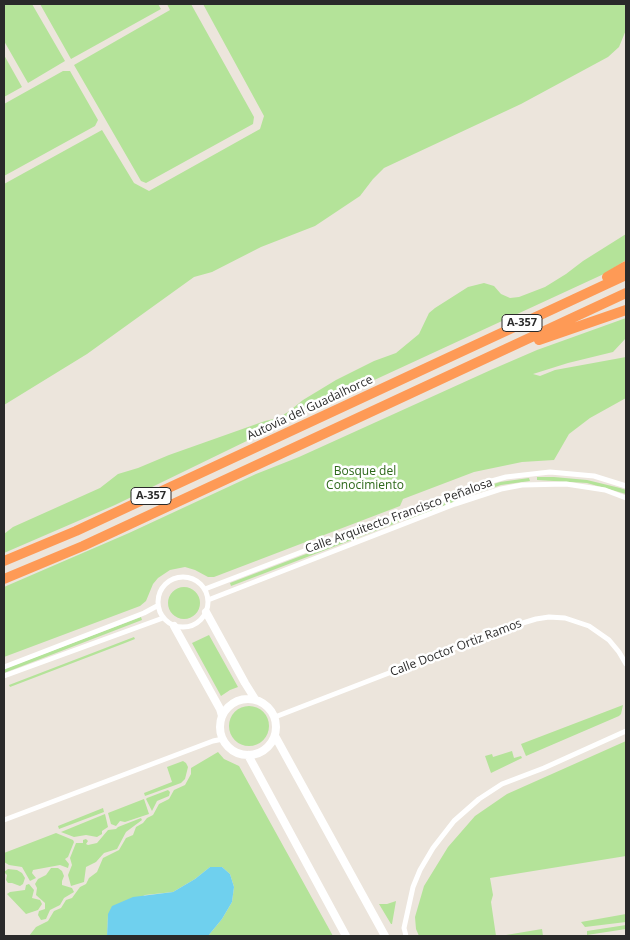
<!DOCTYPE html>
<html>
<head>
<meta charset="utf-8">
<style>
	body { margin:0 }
	#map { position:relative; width:630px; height:940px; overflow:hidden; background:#ece5dc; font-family:"Open Sans",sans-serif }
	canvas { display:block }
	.frame { position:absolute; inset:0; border:5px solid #2a2a2a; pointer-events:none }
</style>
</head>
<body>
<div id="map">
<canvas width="630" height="940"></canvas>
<div class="frame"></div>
</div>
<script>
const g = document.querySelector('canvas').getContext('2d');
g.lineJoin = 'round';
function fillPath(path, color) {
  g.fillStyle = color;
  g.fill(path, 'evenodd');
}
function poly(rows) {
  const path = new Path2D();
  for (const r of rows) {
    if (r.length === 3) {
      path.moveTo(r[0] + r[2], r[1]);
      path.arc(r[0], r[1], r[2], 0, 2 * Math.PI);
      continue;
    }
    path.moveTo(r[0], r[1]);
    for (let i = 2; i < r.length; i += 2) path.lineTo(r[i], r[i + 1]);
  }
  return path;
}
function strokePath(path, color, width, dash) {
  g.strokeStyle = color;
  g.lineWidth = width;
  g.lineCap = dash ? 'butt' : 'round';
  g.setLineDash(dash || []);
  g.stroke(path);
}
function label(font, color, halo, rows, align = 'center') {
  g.font = font + ' "Open Sans",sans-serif';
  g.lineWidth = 5;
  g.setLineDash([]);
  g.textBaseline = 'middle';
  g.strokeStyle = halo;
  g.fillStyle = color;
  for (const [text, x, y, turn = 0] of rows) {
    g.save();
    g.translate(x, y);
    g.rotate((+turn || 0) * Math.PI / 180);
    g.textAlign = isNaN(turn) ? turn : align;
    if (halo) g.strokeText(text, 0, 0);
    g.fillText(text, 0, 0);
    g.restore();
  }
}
const green = poly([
	[4,4,32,4,65,61,28,83,4,41],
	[40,4,158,4,161,9,71,59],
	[167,4,191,4,254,117,253,124,146,183,141,181,74,65,170,10],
	[203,4,626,4,626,30,619,47,608,57,521,104,384,168,373,179,360,196,315,226,261,247,212,272,194,277,87,354,4,405,4,184,102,130,134,183,149,191,260,129,264,116],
	[4,55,22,87,4,97],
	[63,71,70,71,98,120,95,126,4,176,4,104],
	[626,234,626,260,606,273,331,400,115,505,4,553,4,534,13,527,100,488,118,474,138,468,169,455,265,421,278,418,288,412,303,400,336,380,374,361,396,353,419,334,429,313,435,308,468,287,484,283,494,286,501,294,510,298,519,297,545,287,566,274,583,261],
	[626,318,626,338,613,352,568,363,533,374,540,376,555,370,626,357,626,398,590,418,569,434,554,460,522,462,474,472,403,499,400,506,214,577,208,577,195,570,185,567,170,570,158,578,153,584,146,601,140,606,4,657,4,587,129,533,256,474,299,457,493,369,537,350],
	[537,477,554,477,587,480,620,488,626,490,626,494,587,483,537,480],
	[529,478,530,481,501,485,477,493,407,520,405,516,475,490,500,482],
	[398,519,399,522,231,586,230,583],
	[184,603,16],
	[141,617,142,620,4,673,4,669],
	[209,635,238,687,230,690,221,696,192,643],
	[134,637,135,639,125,643,10,687,9,685],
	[623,705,621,714,619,716,526,756,521,744],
	[249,726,20],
	[626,741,626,856,490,878,493,895,491,902,496,936,419,936,416,929,415,917,424,886,448,847,475,816,507,794],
	[512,751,514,758,521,756,522,758,491,773,485,756,492,754,493,757],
	[218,752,224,759,239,766,333,936,208,936,222,919,232,902,234,887,230,874,222,867,210,867,195,879,173,892,145,895,108,915,107,936,29,936,36,927,48,921,54,911,61,908,66,900,72,898,80,887,86,884,89,878,97,872,103,858,119,850,126,838,133,835,136,827,143,823,147,818,153,815,159,804,169,799,174,790,185,785,191,774,191,768],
	[183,761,186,763,188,767,185,779,181,783,145,796,144,793,172,782,167,767],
	[168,790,170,792,169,796,157,801,152,811,146,799,147,798],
	[144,799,149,814,125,822,120,821,116,826,111,824,108,813],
	[103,808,104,812,59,829,58,826],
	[105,814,108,827,102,831,102,834,97,837,86,835,74,837,61,832],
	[141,818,142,820,126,832,117,849,104,853,96,862,86,867,84,882,71,886,68,875,72,865,70,858,76,843,83,843,83,840,86,839,88,841,86,844,88,845,97,843,108,830,116,829,118,827],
	[56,833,73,840,74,842,68,857,65,859,69,864,68,868,60,865,33,870,32,873,36,878,30,881,22,867,9,865,4,862,4,853],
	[51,868,58,868,62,871,64,876,62,881,62,885,72,888,74,892,64,898,60,905,50,910,46,919,41,920,38,915,39,911,45,909,45,903,36,895,37,888,35,884,38,879,46,875],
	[8,869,17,870,22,873,25,878,23,884,20,886,12,883,8,883,6,880,7,875,4,872],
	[29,884,34,890,32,898,40,900,42,904,38,910,26,914,7,894,10,892,25,890,26,885],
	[396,901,392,924,391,924,379,904,387,904],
	[626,914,626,922,585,927,581,922],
	[626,925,626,929,587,935,587,931],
	[542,929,543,936,500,936]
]);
const water = poly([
	[210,867,222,867,230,874,234,887,232,902,222,919,208,936,107,936,108,914,112,906,133,897,173,892,195,879]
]);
const street = poly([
	[183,602,25],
	[205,589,474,486,506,477,550,472,594,476,626,486],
	[208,600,455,504,501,489,522,485,566,484,605,490,626,498],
	[4,667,144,613,157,606],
	[4,676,163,618],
	[275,717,503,629,536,619,549,617,565,618,589,626,609,640,619,652,626,664],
	[4,820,213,741,223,739],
	[406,936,404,928,413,887,420,870,433,848,454,821,479,799,502,784,544,768,626,731]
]);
const secondary = poly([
	[206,612,245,683,255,699],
	[174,626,220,709,222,716],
	[248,727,28],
	[275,736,385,936],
	[248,755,346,936]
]);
const highway = poly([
	[607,277,626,266],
	[539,340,626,310],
	[4,561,76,531,626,275],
	[4,579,83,546,626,293]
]);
const shields = [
	[522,323,40],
	[151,496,40]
];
const shieldNames = [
	["A-357",522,323],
	["A-357",151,496]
];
const streetNames = [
	["Autovía del Guadalhorce",310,408,-25],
	["Calle Arquitecto Francisco Peñalosa",399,516,-20],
	["Calle Doctor Ortiz Ramos",456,648,-21]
];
const parkNames = [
	["Bosque del",365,472],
	["Conocimiento",365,486]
];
fillPath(green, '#b4e399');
fillPath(water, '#6fd0ee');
strokePath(street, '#fff', 5);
strokePath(secondary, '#fff', 8);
strokePath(highway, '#fe9a56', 10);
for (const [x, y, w] of shields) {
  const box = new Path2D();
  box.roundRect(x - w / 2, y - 8.5, w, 17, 4);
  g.fillStyle = '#fff';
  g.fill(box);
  strokePath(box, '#2a2a2a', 1);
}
label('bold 11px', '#2a2a2a', null, shieldNames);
label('12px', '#2a2a2a', '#fff', streetNames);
label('12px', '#2d681a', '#fff', parkNames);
</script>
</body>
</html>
